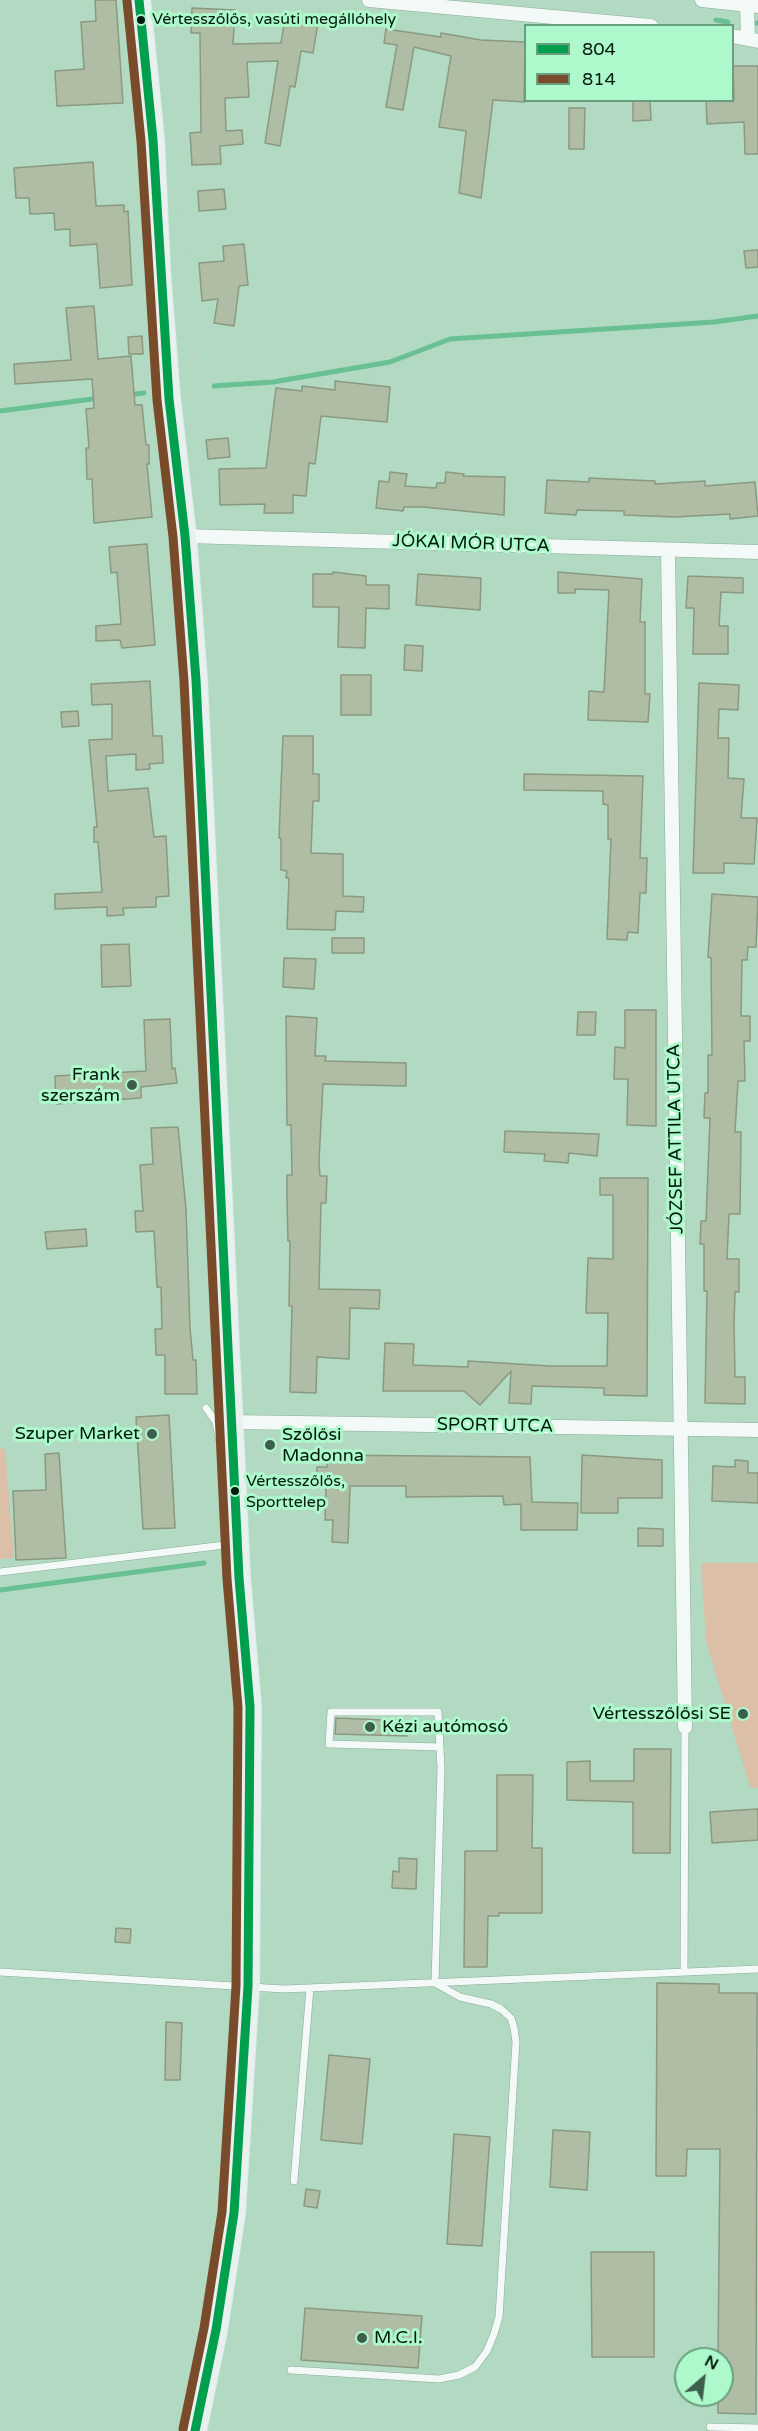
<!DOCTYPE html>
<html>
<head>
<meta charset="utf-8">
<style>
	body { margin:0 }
	#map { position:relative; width:758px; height:2431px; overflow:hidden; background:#b2dac2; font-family:"Varela Round",sans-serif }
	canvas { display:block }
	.legend { position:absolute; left:524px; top:24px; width:210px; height:78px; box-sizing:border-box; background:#aef9cc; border:2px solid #68a07f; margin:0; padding:8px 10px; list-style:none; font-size:18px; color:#001b0c }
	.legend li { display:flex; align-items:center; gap:12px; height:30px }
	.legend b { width:30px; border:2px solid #68a07f }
	.north { position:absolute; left:674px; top:2347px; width:60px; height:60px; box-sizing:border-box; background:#aef9cc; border:2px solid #68a07f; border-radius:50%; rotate:28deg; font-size:16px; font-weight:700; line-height:24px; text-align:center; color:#001b0c }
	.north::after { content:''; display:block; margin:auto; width:21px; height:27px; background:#3e5e4c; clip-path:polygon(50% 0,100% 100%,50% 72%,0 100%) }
</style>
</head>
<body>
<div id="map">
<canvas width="758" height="2431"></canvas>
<ul class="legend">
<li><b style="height:8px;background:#009f4e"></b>804</li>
<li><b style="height:8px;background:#7a4b2a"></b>814</li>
</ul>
<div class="north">N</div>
</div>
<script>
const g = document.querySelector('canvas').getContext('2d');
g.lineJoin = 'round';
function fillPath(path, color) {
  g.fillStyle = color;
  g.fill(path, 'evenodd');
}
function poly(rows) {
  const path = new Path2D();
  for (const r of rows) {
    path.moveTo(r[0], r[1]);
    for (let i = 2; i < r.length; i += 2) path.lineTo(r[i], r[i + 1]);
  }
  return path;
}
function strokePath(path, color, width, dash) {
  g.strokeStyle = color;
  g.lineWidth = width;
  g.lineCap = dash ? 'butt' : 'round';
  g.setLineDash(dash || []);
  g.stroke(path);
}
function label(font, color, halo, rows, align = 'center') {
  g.font = font + ' "Varela Round",sans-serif';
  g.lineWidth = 6;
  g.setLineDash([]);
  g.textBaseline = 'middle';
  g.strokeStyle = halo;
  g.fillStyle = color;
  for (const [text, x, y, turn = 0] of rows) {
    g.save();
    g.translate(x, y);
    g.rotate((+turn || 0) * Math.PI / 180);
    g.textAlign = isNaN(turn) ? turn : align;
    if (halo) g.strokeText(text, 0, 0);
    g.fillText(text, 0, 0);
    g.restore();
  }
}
const green = poly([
	[5,1448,14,1558,0,1559,0,1449],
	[701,1563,758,1563,758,1788,750,1787,706,1641]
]);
const stream = poly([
	[716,20,728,22],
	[757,23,758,23],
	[214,386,273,382,390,362,450,339,714,322,758,316],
	[127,395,144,393],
	[0,411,100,398],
	[0,1590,204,1563]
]);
const building = poly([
	[95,0,116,0,123,103,57,106,55,71,84,69,81,22,96,21,95,0],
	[192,8,235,10,233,44,281,43,285,18,318,23,313,53,301,51,295,87,290,86,280,146,265,143,278,61,247,62,249,97,225,98,226,131,242,130,243,144,220,146,221,164,192,165,190,133,201,132,200,33,191,33,192,8],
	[386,29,441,37,441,33,481,40,525,42,524,102,493,100,481,198,459,193,466,131,439,127,451,56,414,47,403,110,386,107,397,45,384,43,386,29],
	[733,66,758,66,758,154,745,154,744,122,707,124,706,100,734,100,733,66],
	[633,100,650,100,651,120,633,121,633,100],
	[569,108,585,108,584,149,569,149,569,108],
	[93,162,96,206,124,205,124,212,128,211,132,285,100,288,97,244,70,246,70,229,55,230,54,213,30,214,29,198,16,198,14,168,93,162],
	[224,189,226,209,199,211,198,191,224,189],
	[244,244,248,285,239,286,234,326,214,323,218,299,202,301,199,263,224,261,223,246,244,244],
	[758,250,758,267,746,268,744,251,758,250],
	[94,306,98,359,131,356,135,405,142,405,146,445,149,445,149,464,147,464,152,517,94,523,92,479,87,479,86,448,89,448,86,409,94,408,92,379,15,384,14,364,71,360,66,308,94,306],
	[142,336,143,354,129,354,128,337,142,336],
	[335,381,390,387,387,422,321,416,315,464,309,463,306,496,293,495,293,513,264,513,265,504,220,505,219,469,266,468,276,388,302,391,302,386,335,390,335,381],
	[228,438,230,457,208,459,206,440,228,438],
	[390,472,407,474,405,486,436,488,437,483,445,483,446,472,464,474,463,476,505,477,504,515,423,507,404,507,403,511,376,508,379,481,389,482,390,472],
	[589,478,655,481,655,484,705,481,705,486,755,482,758,516,730,519,730,514,675,517,624,515,624,511,577,510,576,515,545,513,547,480,589,482,589,478],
	[147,544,155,645,122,648,120,640,96,641,96,626,121,624,117,572,111,573,109,547,147,544],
	[333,572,366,576,366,585,389,585,389,609,366,608,365,648,338,647,339,607,313,607,313,574,333,574,333,572],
	[558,572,642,579,640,622,645,622,645,694,650,694,648,722,588,720,589,691,604,692,609,590,575,589,575,593,558,593,558,572],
	[418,574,481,578,480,610,416,605,418,574],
	[688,576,743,578,743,593,721,592,719,626,728,626,728,654,693,654,694,608,686,608,688,576],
	[405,645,423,646,422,671,404,670,405,645],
	[341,675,371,675,371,715,341,715,341,675],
	[150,681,153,736,162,736,163,763,149,764,150,769,136,770,136,754,106,756,108,791,148,788,154,837,166,836,169,896,156,897,156,907,123,908,124,915,107,916,107,907,55,909,55,894,102,892,98,842,94,842,94,827,97,827,89,740,112,739,112,704,92,705,91,684,150,681],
	[699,683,739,685,738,710,719,709,718,738,729,738,728,778,744,779,741,818,757,818,754,864,724,863,724,873,693,873,699,683],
	[78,711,79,726,62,727,61,712,78,711],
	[283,736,313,736,313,774,319,774,319,801,313,801,311,853,343,854,343,896,364,897,363,912,336,911,335,930,287,929,289,878,286,878,287,871,281,870,281,838,279,838,283,736],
	[524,774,643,776,640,858,647,858,646,893,640,893,638,933,628,932,627,940,607,939,611,839,608,839,608,805,603,804,603,791,524,790,524,774],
	[712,894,758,897,756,947,748,947,747,960,742,960,741,1016,750,1016,750,1041,744,1041,745,1081,738,1081,735,1132,741,1132,740,1214,729,1214,727,1259,739,1259,739,1292,735,1292,734,1324,735,1377,745,1377,745,1404,705,1403,707,1291,704,1291,704,1244,700,1244,701,1221,706,1221,710,1118,704,1118,705,1093,708,1093,708,1055,712,1055,711,958,708,957,712,894],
	[332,938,364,938,364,953,332,953,332,938],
	[129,944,131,986,102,987,101,945,129,944],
	[284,958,316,959,314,989,283,987,284,958],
	[625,1010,656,1010,656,1126,627,1125,628,1079,614,1079,615,1047,625,1048,625,1010],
	[578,1012,596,1012,595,1035,577,1035,578,1012],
	[286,1016,317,1018,315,1056,326,1056,325,1061,406,1063,406,1086,323,1084,319,1161,320,1176,327,1176,326,1203,321,1203,319,1289,380,1290,379,1309,350,1308,349,1359,317,1357,316,1393,290,1392,292,1306,289,1306,290,1241,288,1241,287,1202,287,1175,292,1175,291,1125,287,1125,286,1016],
	[170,1019,172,1069,175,1068,177,1083,141,1087,141,1098,56,1104,55,1076,146,1071,144,1020,170,1019],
	[178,1127,186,1209,190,1328,193,1360,196,1360,197,1394,165,1394,165,1355,156,1355,155,1329,162,1329,161,1287,157,1287,154,1231,136,1232,135,1211,143,1211,140,1165,153,1164,151,1128,178,1127],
	[505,1131,599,1134,597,1156,569,1153,568,1163,544,1161,545,1154,504,1152,505,1131],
	[600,1178,648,1178,647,1396,604,1395,604,1388,532,1386,531,1404,509,1403,511,1371,480,1405,464,1391,383,1391,385,1343,414,1344,413,1365,468,1367,468,1361,550,1366,607,1366,608,1313,586,1313,588,1258,613,1259,613,1195,600,1195,600,1178],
	[86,1229,87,1246,47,1249,45,1232,86,1229],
	[169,1415,175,1528,143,1529,136,1417,169,1415],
	[59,1453,66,1558,16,1560,13,1491,46,1490,45,1454,59,1453],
	[328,1455,530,1457,532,1502,578,1503,577,1530,521,1530,521,1504,504,1505,503,1496,406,1497,406,1486,350,1486,348,1543,332,1542,333,1520,325,1520,326,1487,316,1486,317,1467,327,1467,328,1455],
	[582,1455,662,1460,662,1498,618,1498,618,1513,581,1513,582,1455],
	[735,1460,748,1461,748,1473,758,1473,758,1503,712,1501,713,1466,735,1467,735,1460],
	[638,1528,663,1529,663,1546,638,1546,638,1528],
	[336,1718,407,1721,407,1736,335,1734,336,1718],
	[634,1749,671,1749,670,1853,633,1853,633,1802,567,1800,567,1762,590,1761,590,1781,634,1781,634,1749],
	[497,1775,533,1775,532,1848,542,1848,542,1913,499,1913,499,1916,488,1916,487,1967,464,1967,465,1851,497,1851,497,1775],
	[758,1809,758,1840,712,1843,710,1812,758,1809],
	[399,1858,417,1859,416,1889,392,1888,393,1871,399,1872,399,1858],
	[116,1928,131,1929,130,1943,115,1942,116,1928],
	[657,1983,719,1984,719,1993,757,1993,756,2414,718,2413,718,2395,722,2395,722,2359,718,2359,720,2149,687,2149,686,2176,656,2176,657,1983],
	[166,2022,182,2023,180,2080,165,2080,166,2022],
	[329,2055,370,2059,362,2144,321,2140,329,2055],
	[553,2130,590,2132,587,2190,550,2187,553,2130],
	[454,2134,490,2137,482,2246,447,2244,454,2134],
	[306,2189,320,2191,317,2208,304,2206,306,2189],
	[591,2252,654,2252,654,2357,592,2357,591,2252],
	[305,2308,422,2316,418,2368,301,2360,305,2308]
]);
const path = poly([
	[166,0,170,94,177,107],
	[171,0,182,45,178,109,201,487],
	[175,0,260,5,263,0],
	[253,1446,261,1440],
	[258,1526,265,1548,284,1977],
	[258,2178,271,2036,284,2002]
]);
const lane = poly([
	[206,1408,216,1422,219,1438],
	[0,1572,233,1544],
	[0,1972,284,1989,758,1969],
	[684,1972,685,1727],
	[435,1983,441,1768,438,1712,331,1712,329,1744,440,1747],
	[294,2181,310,1988],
	[291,2370,439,2379,459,2375,475,2367,487,2351,494,2334,499,2317,516,2042,514,2028,511,2018,501,2009,491,2004,460,1997,437,1984],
	[710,2427,758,2428]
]);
const street = poly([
	[369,0,651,26],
	[702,0,758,6],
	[747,5,748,38],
	[732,36,758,41],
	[185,536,758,552],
	[668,550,685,1727],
	[232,1422,758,1430]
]);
const primary = poly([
	[139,0,153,140,159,271,169,399,185,536,196,680,239,1578,250,1707,248,1986,234,2213,216,2330,195,2431]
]);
const bus1 = poly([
	[139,0,153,140,169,399,185,536,196,680,239,1578,250,1707,248,1986,234,2213,216,2330,195,2431]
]);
const bus2 = poly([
	[127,1,141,141,157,400,173,537,184,681,227,1579,238,1707,236,1986,222,2212,204,2328,183,2429]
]);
const markers = [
	[141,20,5,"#001b0c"],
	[132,1085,6,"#3e5e4c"],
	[152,1434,6,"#3e5e4c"],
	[270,1445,6,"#3e5e4c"],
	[235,1491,5,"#001b0c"],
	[743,1714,6,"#3e5e4c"],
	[370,1727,6,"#3e5e4c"],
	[362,2338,6,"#3e5e4c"]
];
const busNames = [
	["Vértesszőlős, vasúti megállóhely",152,20],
	["Vértesszőlős,",246,1482],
	["Sporttelep",246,1503]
];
const streetNames = [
	["JÓKAI MÓR UTCA",471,544,2],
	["JÓZSEF ATTILA UTCA",676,1139,-91],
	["SPORT UTCA",495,1426,1]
];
const poiNames = [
	["Frank",120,1075],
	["szerszám",120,1096],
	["Szuper Market",140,1434],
	["Szőlősi",282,1435,"left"],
	["Madonna",282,1456,"left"],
	["Vértesszőlősi SE",731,1714],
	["Kézi autómosó",382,1727,"left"],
	["M.C.I.",374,2338,"left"]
];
fillPath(green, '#dbbfa6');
strokePath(stream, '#69c092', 5);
fillPath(building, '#afbda4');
strokePath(building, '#8a9980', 1.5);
strokePath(lane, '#8aaa97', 8);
strokePath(street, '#8aaa97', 15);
strokePath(primary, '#dceee4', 24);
strokePath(path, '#c6d3cb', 3, [1.5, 4.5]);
strokePath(lane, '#f3f9f6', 7);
strokePath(street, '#f3f9f6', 14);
strokePath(primary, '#e9f0f0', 22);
strokePath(bus1, '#009f4e', 9);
strokePath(bus2, '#7a4b2a', 9);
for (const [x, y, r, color] of markers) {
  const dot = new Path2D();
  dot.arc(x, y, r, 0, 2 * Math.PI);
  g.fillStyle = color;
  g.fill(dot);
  strokePath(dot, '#aef9cc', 2);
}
label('16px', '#001b0c', '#aef9cc', busNames, 'left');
label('18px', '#001b0c', '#aef9cc', streetNames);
label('18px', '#001b0c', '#aef9cc', poiNames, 'right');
</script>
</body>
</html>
